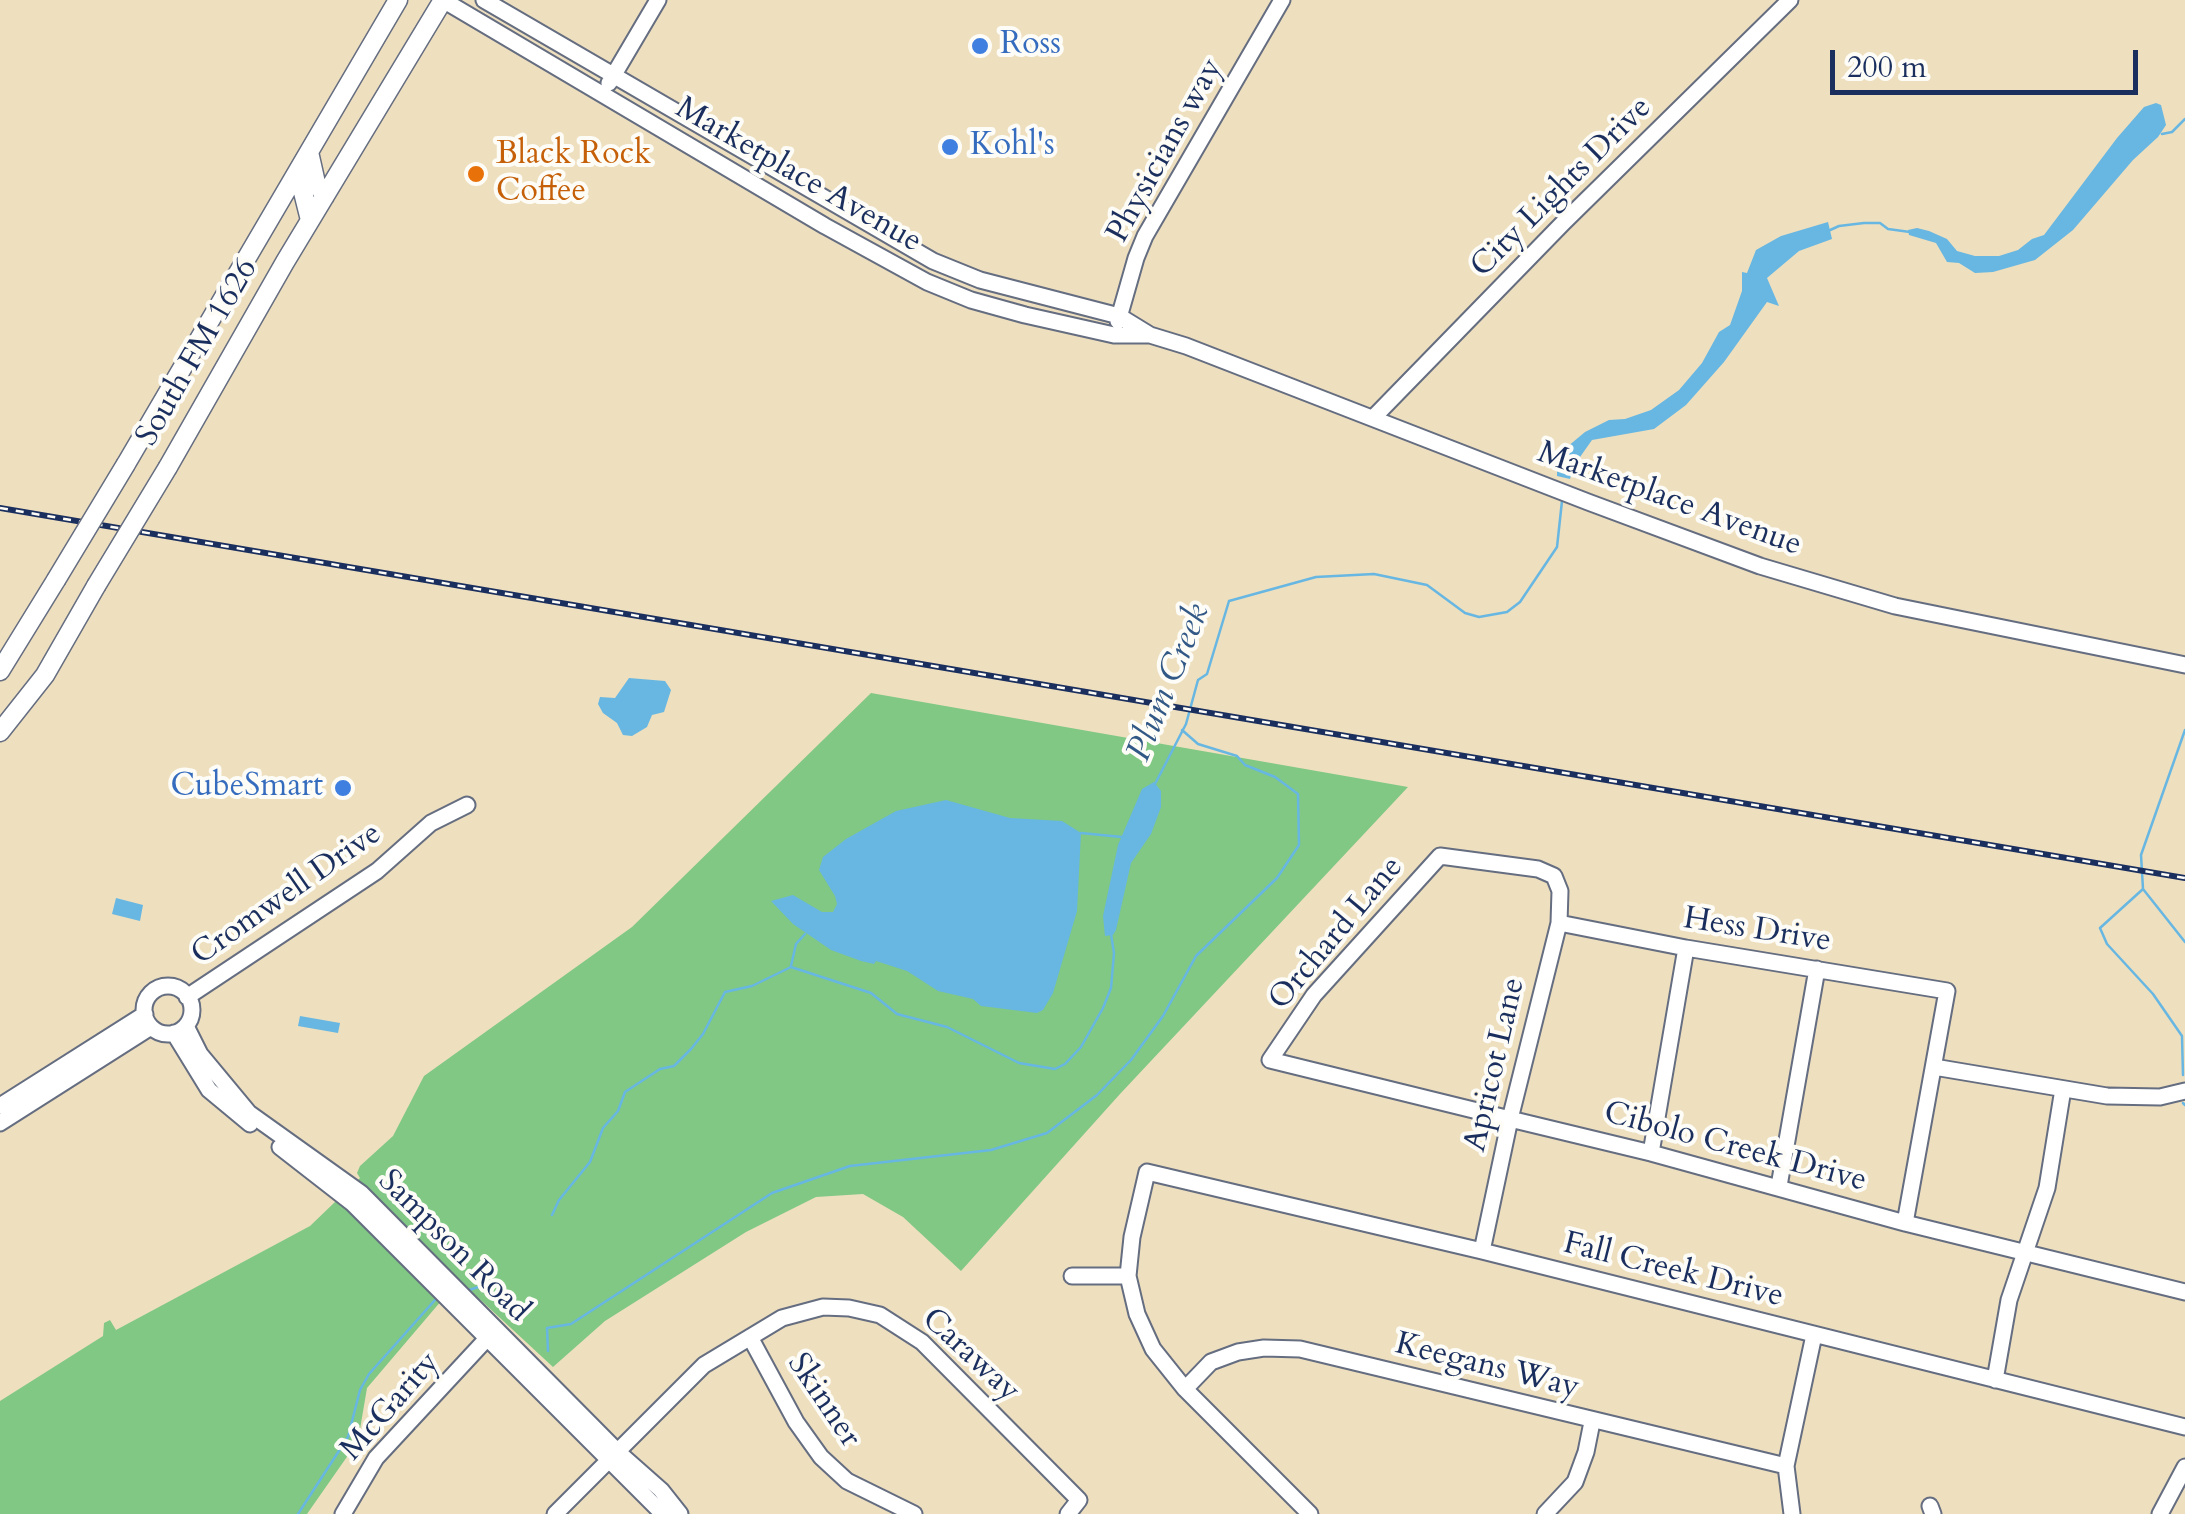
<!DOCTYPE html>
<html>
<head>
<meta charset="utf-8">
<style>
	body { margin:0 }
	#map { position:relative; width:2185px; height:1514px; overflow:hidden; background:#eedfbf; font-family:Cardo,serif }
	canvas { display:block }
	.scale { position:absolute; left:1830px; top:50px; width:308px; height:45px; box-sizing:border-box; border:5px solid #1b2f5e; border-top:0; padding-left:12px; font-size:30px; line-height:35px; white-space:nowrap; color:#1b2f5e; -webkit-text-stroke:8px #fdfcf7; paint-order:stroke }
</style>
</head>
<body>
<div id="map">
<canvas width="2185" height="1514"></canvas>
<div class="scale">200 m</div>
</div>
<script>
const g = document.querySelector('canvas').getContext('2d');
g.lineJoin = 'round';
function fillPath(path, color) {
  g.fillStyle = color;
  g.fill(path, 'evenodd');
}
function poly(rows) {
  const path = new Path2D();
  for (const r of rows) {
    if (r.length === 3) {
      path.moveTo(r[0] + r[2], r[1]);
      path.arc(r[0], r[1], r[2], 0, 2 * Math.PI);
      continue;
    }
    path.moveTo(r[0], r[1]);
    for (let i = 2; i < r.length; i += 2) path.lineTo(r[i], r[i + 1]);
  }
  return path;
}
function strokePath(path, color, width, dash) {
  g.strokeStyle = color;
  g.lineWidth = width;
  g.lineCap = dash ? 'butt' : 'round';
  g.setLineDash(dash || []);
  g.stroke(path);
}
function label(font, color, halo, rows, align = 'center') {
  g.font = font + ' Cardo,serif';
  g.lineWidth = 8;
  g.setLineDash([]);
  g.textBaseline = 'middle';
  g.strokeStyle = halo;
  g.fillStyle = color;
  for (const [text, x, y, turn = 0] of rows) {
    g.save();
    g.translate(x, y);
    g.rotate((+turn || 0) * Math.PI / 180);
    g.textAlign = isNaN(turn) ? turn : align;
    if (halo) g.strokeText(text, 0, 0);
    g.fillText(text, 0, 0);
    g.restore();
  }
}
const green = poly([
	[871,693,1408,787,1120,1094,961,1271,903,1217,863,1194,816,1197,746,1232,605,1321,553,1367,459,1280,367,1388,358,1441,307,1514,0,1514,0,1401,103,1336,104,1323,110,1320,116,1330,310,1226,360,1178,357,1173,360,1166,393,1136,424,1076,632,927]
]);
const water = poly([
	[2156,103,2161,105,2166,125,2158,137,2133,160,2073,230,2035,260,1993,272,1975,273,1959,263,1947,262,1936,243,1909,235,1908,230,1917,228,1929,231,1947,239,1957,251,1975,256,1999,256,2018,250,2032,239,2044,235,2117,138,2144,107],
	[1828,222,1832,239,1799,251,1767,278,1779,306,1767,302,1724,362,1686,405,1654,429,1592,440,1573,467,1570,479,1557,476,1557,463,1567,447,1585,432,1609,420,1625,419,1651,410,1679,390,1702,363,1719,332,1730,325,1742,291,1742,272,1747,273,1756,250,1781,236],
	[629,678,665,681,671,690,664,712,652,715,647,727,632,736,623,735,617,723,603,713,598,704,600,697,615,698],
	[1154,782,1161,791,1161,807,1151,834,1131,863,1116,930,1113,935,1105,936,1103,916,1118,845,1142,789],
	[946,800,1010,818,1062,821,1081,833,1077,911,1053,993,1043,1010,1037,1013,981,1006,973,999,938,991,907,971,876,961,874,964,861,961,831,950,793,924,771,901,793,895,822,912,833,912,837,904,835,896,819,870,823,857,846,839,896,811],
	[116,898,143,905,140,921,112,914],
	[300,1016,340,1023,338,1033,298,1026]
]);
const stream = poly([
	[2162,134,2172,132,2185,119],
	[1828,231,1839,226,1864,223,1880,223,1888,229,1910,232],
	[2185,730,2141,855,2143,889,2185,942],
	[1155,784,1186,724,1198,680,1207,674,1229,601,1316,577,1374,574,1427,585,1465,613,1479,617,1507,612,1520,602,1557,547,1562,501],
	[1081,833,1122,837],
	[2143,889,2100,928,2107,944,2153,994,2182,1036,2183,1075],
	[791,966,796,944,805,934],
	[2183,1103,2185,1105],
	[552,1215,559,1200,590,1162,603,1128,618,1111,625,1092,660,1069,674,1066,691,1049,703,1034,725,992,752,986,791,967,871,993,897,1014,947,1027,1019,1063,1055,1069,1065,1064,1081,1047,1103,1008,1111,988,1114,953,1111,934],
	[469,1290,491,1283],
	[548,1351,547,1328,571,1324,772,1193,850,1166,991,1150,1047,1133,1097,1095,1131,1060,1163,1016,1196,956,1277,878,1299,845,1298,794,1275,777,1245,765,1237,756,1198,744,1182,730],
	[298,1514,348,1437,360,1390,369,1374,435,1300]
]);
const minor = poly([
	[443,0,825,226,927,282,971,300,1025,315,1114,335,1150,335],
	[484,0,933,261,980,280,1119,316,1150,335,1186,346,1588,502,1760,566,1895,606,2185,665],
	[609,83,658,0],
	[1118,321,1136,258,1145,236,1282,0],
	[1374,417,1563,223,1790,0],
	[1559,923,1686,948,1947,991,1905,1223],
	[168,1010,24],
	[187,997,377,871,431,823,467,805],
	[186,1026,200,1054,249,1113,361,1193,618,1452,661,1490,680,1514],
	[174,1033,209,1090,250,1124],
	[1934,1067,2107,1096,2160,1097,2185,1091],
	[0,1106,145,1014],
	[0,1123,151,1027],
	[280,1147,352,1203,663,1514],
	[1651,1153,1686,948],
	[1779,1186,1817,969],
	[1482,1251,1510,1119,1559,923,1560,891,1554,876,1538,869,1440,856,1314,995,1270,1060,1510,1119,1651,1153,1905,1223,2185,1292],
	[1072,1276,1128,1276],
	[750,1337,796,1422,821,1457,847,1481,914,1514],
	[1995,1380,2009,1300,2047,1188,2063,1089],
	[1185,1389,1211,1362,1238,1352,1264,1348,1300,1349,1786,1466],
	[1930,1506,1933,1514],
	[343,1514,376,1458,493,1332],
	[555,1514,704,1365,782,1318,823,1307,849,1308,880,1315,922,1342,1079,1500,1068,1514],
	[1310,1514,1185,1389,1153,1349,1137,1314,1128,1276,1132,1237,1147,1172,1482,1251,2185,1427],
	[1545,1514,1575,1482,1586,1452,1592,1422],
	[1792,1514,1786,1466,1814,1335],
	[2160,1514,2185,1467]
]);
const major = poly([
	[309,152,316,183,325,196],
	[296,175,300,180,310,220],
	[126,464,398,0],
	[168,467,285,262,443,0],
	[0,671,56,580],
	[0,732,45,675,96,586]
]);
const rail = poly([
	[0,508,2185,878]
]);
const majorBridge = poly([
	[56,580,126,464],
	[96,586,168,467]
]);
const markers = [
	[980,46,10,"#3f7fe0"],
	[950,147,10,"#3f7fe0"],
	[476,174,10,"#e8710a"],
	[343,788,10,"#3f7fe0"]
];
const shopNames = [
	["Ross",1000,46],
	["Kohl's",970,147],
	["CubeSmart",323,788,"right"]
];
const streetNames = [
	["Physicians way",1166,151,-61],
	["Marketplace Avenue",798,176,30],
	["City Lights Drive",1562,188,-45],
	["South FM 1626",198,353,-60],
	["Marketplace Avenue",1669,500,20],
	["Cromwell Drive",287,895,-35],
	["Hess Drive",1757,931,9],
	["Orchard Lane",1337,934,-50],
	["Apricot Lane",1496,1065,-77],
	["Cibolo Creek Drive",1735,1148,15],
	["Sampson Road",453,1247,45],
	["Fall Creek Drive",1673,1271,14],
	["Caraway",970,1356,43],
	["Keegans Way",1487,1367,14],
	["Skinner",823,1401,56],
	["McGarity",391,1407,-49]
];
const foodNames = [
	["Black Rock",496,156],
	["Coffee",496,193]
];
const waterNames = [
	["Plum Creek",1170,683,-68]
];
fillPath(green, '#80c884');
fillPath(water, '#67b7e2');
strokePath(stream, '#67b7e2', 2.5);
strokePath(minor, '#656d80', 19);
strokePath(major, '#656d80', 21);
strokePath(minor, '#fff', 15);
strokePath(major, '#fff', 18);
strokePath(rail, '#1b2f5e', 6);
strokePath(rail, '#fdfcf7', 2.5, [8]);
strokePath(majorBridge, '#656d80', 21, []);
strokePath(majorBridge, '#fff', 18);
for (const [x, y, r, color] of markers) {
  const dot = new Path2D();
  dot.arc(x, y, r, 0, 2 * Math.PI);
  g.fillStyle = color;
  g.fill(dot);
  strokePath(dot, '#fdfcf7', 4);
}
label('32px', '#366cbe', '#fdfcf7', shopNames, 'left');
label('32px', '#1b2f5e', '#fdfcf7', streetNames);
label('32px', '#c56008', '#fdfcf7', foodNames, 'left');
label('italic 35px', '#325886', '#fdfcf7', waterNames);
</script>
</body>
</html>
